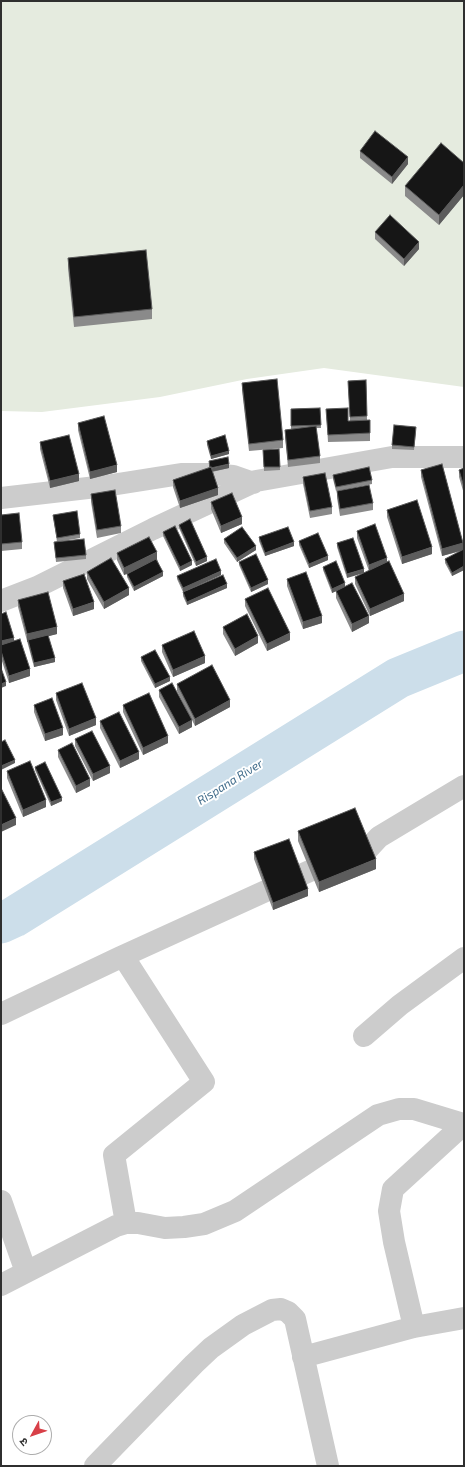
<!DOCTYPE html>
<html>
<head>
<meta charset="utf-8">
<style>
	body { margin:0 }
	#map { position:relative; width:465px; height:1467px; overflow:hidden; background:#fff; font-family:"Exo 2","Noto Sans Devanagari",sans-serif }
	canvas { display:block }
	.frame { position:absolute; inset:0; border:2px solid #2f2f2f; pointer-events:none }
	.north { position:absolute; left:12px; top:1415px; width:40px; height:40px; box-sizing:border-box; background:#fff; border:1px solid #acacac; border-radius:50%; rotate:230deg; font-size:11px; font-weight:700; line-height:16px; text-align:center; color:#2f2f2f }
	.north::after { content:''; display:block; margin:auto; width:14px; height:18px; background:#d84048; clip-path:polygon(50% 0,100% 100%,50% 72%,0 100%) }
</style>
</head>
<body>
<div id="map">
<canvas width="465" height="1467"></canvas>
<div class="frame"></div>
<div class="north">उ</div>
</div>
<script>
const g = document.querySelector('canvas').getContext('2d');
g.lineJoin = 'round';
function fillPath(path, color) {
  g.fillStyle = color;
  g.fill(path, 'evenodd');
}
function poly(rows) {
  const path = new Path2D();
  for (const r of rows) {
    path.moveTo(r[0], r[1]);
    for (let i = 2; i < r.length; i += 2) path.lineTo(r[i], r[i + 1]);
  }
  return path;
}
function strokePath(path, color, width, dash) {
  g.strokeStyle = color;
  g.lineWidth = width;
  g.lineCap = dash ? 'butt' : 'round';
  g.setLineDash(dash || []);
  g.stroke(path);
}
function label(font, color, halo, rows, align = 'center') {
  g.font = font + ' "Exo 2",sans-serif';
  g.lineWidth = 4;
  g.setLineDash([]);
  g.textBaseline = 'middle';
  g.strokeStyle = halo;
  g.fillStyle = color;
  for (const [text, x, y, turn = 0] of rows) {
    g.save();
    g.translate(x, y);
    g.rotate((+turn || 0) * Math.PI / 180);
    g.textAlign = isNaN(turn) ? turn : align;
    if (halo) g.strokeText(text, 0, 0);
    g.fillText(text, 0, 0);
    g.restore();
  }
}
const green = poly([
	[1,1,464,1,464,387,324,368,247,379,160,397,42,412,1,411]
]);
const river = poly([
	[1,923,14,917,398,678,464,651]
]);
const minor = poly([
	[1,498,105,486,181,474,212,474,233,476,253,483],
	[1,601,37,587,153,529,256,481,392,457,464,457],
	[1,1014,123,956],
	[364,1036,400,1005,464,958],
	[1,1201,26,1272],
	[126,1223,114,1155,204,1082,123,956,336,859,367,850,379,837,464,786],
	[1,1285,116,1226,126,1223,138,1223,165,1228,184,1227,204,1224,235,1211,378,1115,399,1109,414,1109,463,1124],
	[414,1327,394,1242,389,1211,393,1189,464,1124],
	[303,1357,414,1327,464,1318],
	[95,1466,194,1364,211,1348,243,1325,272,1310,281,1309,288,1312,295,1319,328,1466]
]);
const wall = poly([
	[360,151,408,164,392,184,360,158],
	[464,163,464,195,439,225,405,196,405,186],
	[375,232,419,249,404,266,375,239],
	[68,258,152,309,152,319,74,327,68,268],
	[366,380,367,420,370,420,370,441,328,442,326,409,348,421,350,421,348,381],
	[242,383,283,440,283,448,249,451,242,390],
	[320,408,321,428,316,428,320,456,320,463,288,467,285,437,285,430,291,429,291,409],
	[78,423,117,472,90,479,78,430],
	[416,431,414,450,392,449,392,445],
	[207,441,229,454,211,459,207,445],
	[40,442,79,481,50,488,40,449],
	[279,449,280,470,264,471,263,450],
	[209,461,229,468,212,472,218,495,180,508,173,487,173,480,209,468],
	[442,464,463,543,463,550,464,549,464,570,452,576,445,563,445,559,461,551,442,556,421,477,421,470],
	[464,468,464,494,459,477,459,470],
	[333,475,372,480,372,484,336,491,333,479],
	[303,477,332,507,332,514,310,518,303,484],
	[337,491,373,503,373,510,340,516,337,498],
	[91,494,121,526,121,533,97,538,91,502],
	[211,502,242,524,221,533,211,509],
	[387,510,432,554,402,564,387,517],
	[1,515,22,542,22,549,1,551],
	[53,515,80,534,80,538,57,542],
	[179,525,207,561,196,566,179,528],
	[357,531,387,562,404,601,370,616,355,584,355,577,369,571,357,538],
	[163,532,192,565,180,571,163,536],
	[259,537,294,546,265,556,259,541],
	[353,538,347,578,337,547,337,543],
	[224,539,256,550,237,562,224,543],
	[299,541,328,560,309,568,299,545],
	[54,542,86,555,86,559,56,562],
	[117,553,157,559,163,576,134,591,127,577,127,574,124,575,117,560],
	[239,562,268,584,251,592,239,565],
	[323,567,345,586,369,623,352,632,336,598,336,591,332,593,323,570],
	[87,572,129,595,104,609,87,579],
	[221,575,183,592,177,579,177,576],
	[287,579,322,623,303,629,287,586],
	[63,581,94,609,73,616,63,588],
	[227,588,187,605,183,596,183,592],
	[245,599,290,640,267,651,245,606],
	[18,600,57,634,48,636,55,662,34,667,18,607],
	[1,614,30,676,9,683,1,658],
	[223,627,258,643,235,656,223,634],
	[162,645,205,663,173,677,162,652],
	[141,657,170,681,155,688,141,661],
	[177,684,230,707,195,726,192,720,192,727,179,734,159,697,159,690,188,713,177,691],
	[56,693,96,725,69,736,56,700],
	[34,705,63,735,45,741,34,712],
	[123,705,168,743,143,755,123,712],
	[100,721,139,759,120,768,100,728],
	[75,739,110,773,93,781,75,746],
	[58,750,90,786,76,793,58,757],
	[35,767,62,801,51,806,35,770],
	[7,771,46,807,23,817,7,778],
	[298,831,376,869,319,892,298,841],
	[254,852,308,896,273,910,254,859]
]);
const shadedWall = poly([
	[408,157,408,164,392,184,392,177],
	[464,185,464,195,439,225,439,215],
	[419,242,419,249,404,266,404,259],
	[229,451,229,454,211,459,211,456],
	[229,464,229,468,210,472,210,469],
	[117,465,117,472,90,479,90,472],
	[79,474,79,481,50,488,50,481],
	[218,488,218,495,180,508,180,501],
	[242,517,242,524,221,533,221,526],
	[294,542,294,546,265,556,265,553],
	[463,543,463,550,442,556,442,549],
	[256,546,256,550,237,562,237,558],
	[432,547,432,554,402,564,402,557],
	[157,552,157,559,124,575,124,568],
	[328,556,328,560,309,568,309,564],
	[207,557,207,561,196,566,196,562],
	[387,558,387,565,369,572,369,565],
	[192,561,192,565,180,571,180,567],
	[464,566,464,570,452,576,452,573],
	[364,569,364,573,347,578,347,574],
	[221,571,221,575,183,592,183,588],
	[163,572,163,576,134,591,134,587],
	[268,580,268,584,251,592,251,588],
	[345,583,345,587,332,593,332,589],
	[227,584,227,588,187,605,187,602],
	[129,588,129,595,104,609,104,602],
	[404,594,404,601,370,616,370,609],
	[94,602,94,609,73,616,73,609],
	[322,616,322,623,303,629,303,622],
	[369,616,369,623,352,632,352,624],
	[57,627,57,634,27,642,27,634],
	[290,633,290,640,267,651,267,644],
	[258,636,258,643,235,656,235,649],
	[14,638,14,642,1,645,1,641],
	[205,656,205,663,173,677,173,670],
	[55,658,55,662,34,667,34,663],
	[30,669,30,676,9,683,9,676],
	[170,677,170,681,155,688,155,684],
	[6,682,6,686,1,688,1,684],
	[230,700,230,707,195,726,195,719],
	[96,718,96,725,69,736,69,729],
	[192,720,192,727,179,734,179,727],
	[63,728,63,735,45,741,45,734],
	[168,736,168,743,143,755,143,748],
	[139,752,139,759,120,768,120,761],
	[15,760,15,763,1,770,1,766],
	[110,766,110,773,93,781,93,774],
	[90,779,90,786,76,793,76,786],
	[62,798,62,801,51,806,51,802],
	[46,800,46,807,23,817,23,810],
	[16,818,16,825,1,832,1,825],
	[376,859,376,869,319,892,319,882],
	[308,889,308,896,273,910,273,903]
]);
const building = poly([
	[375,131,408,157,392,177,360,151,375,131],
	[441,143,464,163,464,185,439,215,405,186,441,143],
	[390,215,419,242,404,259,375,232,390,215],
	[146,250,152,309,74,317,68,258,146,250],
	[277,379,283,440,249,444,242,383,277,379],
	[366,380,367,416,350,417,348,381,366,380],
	[320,408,321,425,291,426,291,409,320,408],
	[348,408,348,421,370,420,370,433,328,435,326,409,348,408],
	[104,416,117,465,90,472,78,423,104,416],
	[394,425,416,427,414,447,392,445,394,425],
	[316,426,320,456,288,460,285,430,316,426],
	[69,435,79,474,50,481,40,442,69,435],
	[225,435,229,451,211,456,207,441,225,435],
	[279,449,280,467,264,467,263,450,279,449],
	[228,457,229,464,211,468,211,467,210,468,209,461,228,457],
	[442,464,463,543,442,549,421,470,442,464],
	[211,467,218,488,180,501,173,480,211,467],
	[369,467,372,480,336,487,333,475,369,467],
	[464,468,464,487,459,470,464,468],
	[325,473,332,507,310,511,303,477,325,473],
	[369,485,373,503,340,509,337,491,369,485],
	[115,490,121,526,97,530,91,494,115,490],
	[232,493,242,517,221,526,211,502,232,493],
	[417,500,432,547,402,557,387,510,417,500],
	[77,511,80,534,57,538,53,515,77,511],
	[19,513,22,542,1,544,1,515,19,513],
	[190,519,207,557,196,562,179,525,190,519],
	[375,524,387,558,369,565,357,531,375,524],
	[175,526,192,561,180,567,163,532,175,526],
	[242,527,256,546,237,558,224,539,242,527],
	[288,527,294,542,265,553,259,537,288,527],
	[318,533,328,556,309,564,299,541,318,533],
	[149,537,157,552,124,568,117,553,149,537],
	[353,538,364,569,347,574,337,543,353,538],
	[84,539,86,555,56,558,54,542,84,539],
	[464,549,464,566,452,573,445,559,464,549],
	[256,554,268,580,251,588,239,562,256,554],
	[111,558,129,588,104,602,87,572,111,558],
	[156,559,163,572,134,587,127,574,156,559],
	[216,559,221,571,183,588,177,576,216,559],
	[336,561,345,583,332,589,323,567,336,561],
	[389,561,404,594,370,609,355,577,389,561],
	[306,572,322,616,303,622,287,579,306,572],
	[84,574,94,602,73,609,63,581,84,574],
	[223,575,227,584,187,602,183,592,223,575],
	[352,583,369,616,352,624,336,591,352,583],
	[268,588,290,633,267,644,245,599,268,588],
	[48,592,57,627,27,634,18,600,48,592],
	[6,612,14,638,1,641,1,614,6,612],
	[247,614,258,636,235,649,223,627,247,614],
	[194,631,205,656,173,670,162,645,194,631],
	[48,635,55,658,34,663,28,640,48,635],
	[20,639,30,669,9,676,1,651,1,645,20,639],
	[155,650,170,677,155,684,141,657,155,650],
	[212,665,230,700,195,719,177,684,212,665],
	[1,668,6,682,1,684,1,668],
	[82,683,96,718,69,729,56,693,82,683],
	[172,683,192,720,179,727,159,690,172,683],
	[149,693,168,736,143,748,123,705,149,693],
	[52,698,63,728,45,734,34,705,52,698],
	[119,712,139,752,120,761,100,721,119,712],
	[92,731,110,766,93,774,75,739,92,731],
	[5,740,15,760,1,766,1,742,5,740],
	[72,743,90,779,76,786,58,750,72,743],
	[30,761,46,800,23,810,7,771,30,761],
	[45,762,62,798,51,802,35,767,45,762],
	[1,788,16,818,1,825,1,788],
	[355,808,376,859,319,882,298,831,355,808],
	[289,839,308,889,273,903,254,852,289,839]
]);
const waterNames = [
	["Rispana River",230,782,-32]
];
fillPath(green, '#e5ebdf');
strokePath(river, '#ccdeea', 41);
strokePath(minor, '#ccc', 22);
fillPath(wall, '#8a8a8a');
fillPath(shadedWall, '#5c5c5c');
fillPath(building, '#161616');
strokePath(building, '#5c5c5c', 1);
label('italic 12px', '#436e8c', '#fff', waterNames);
</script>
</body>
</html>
